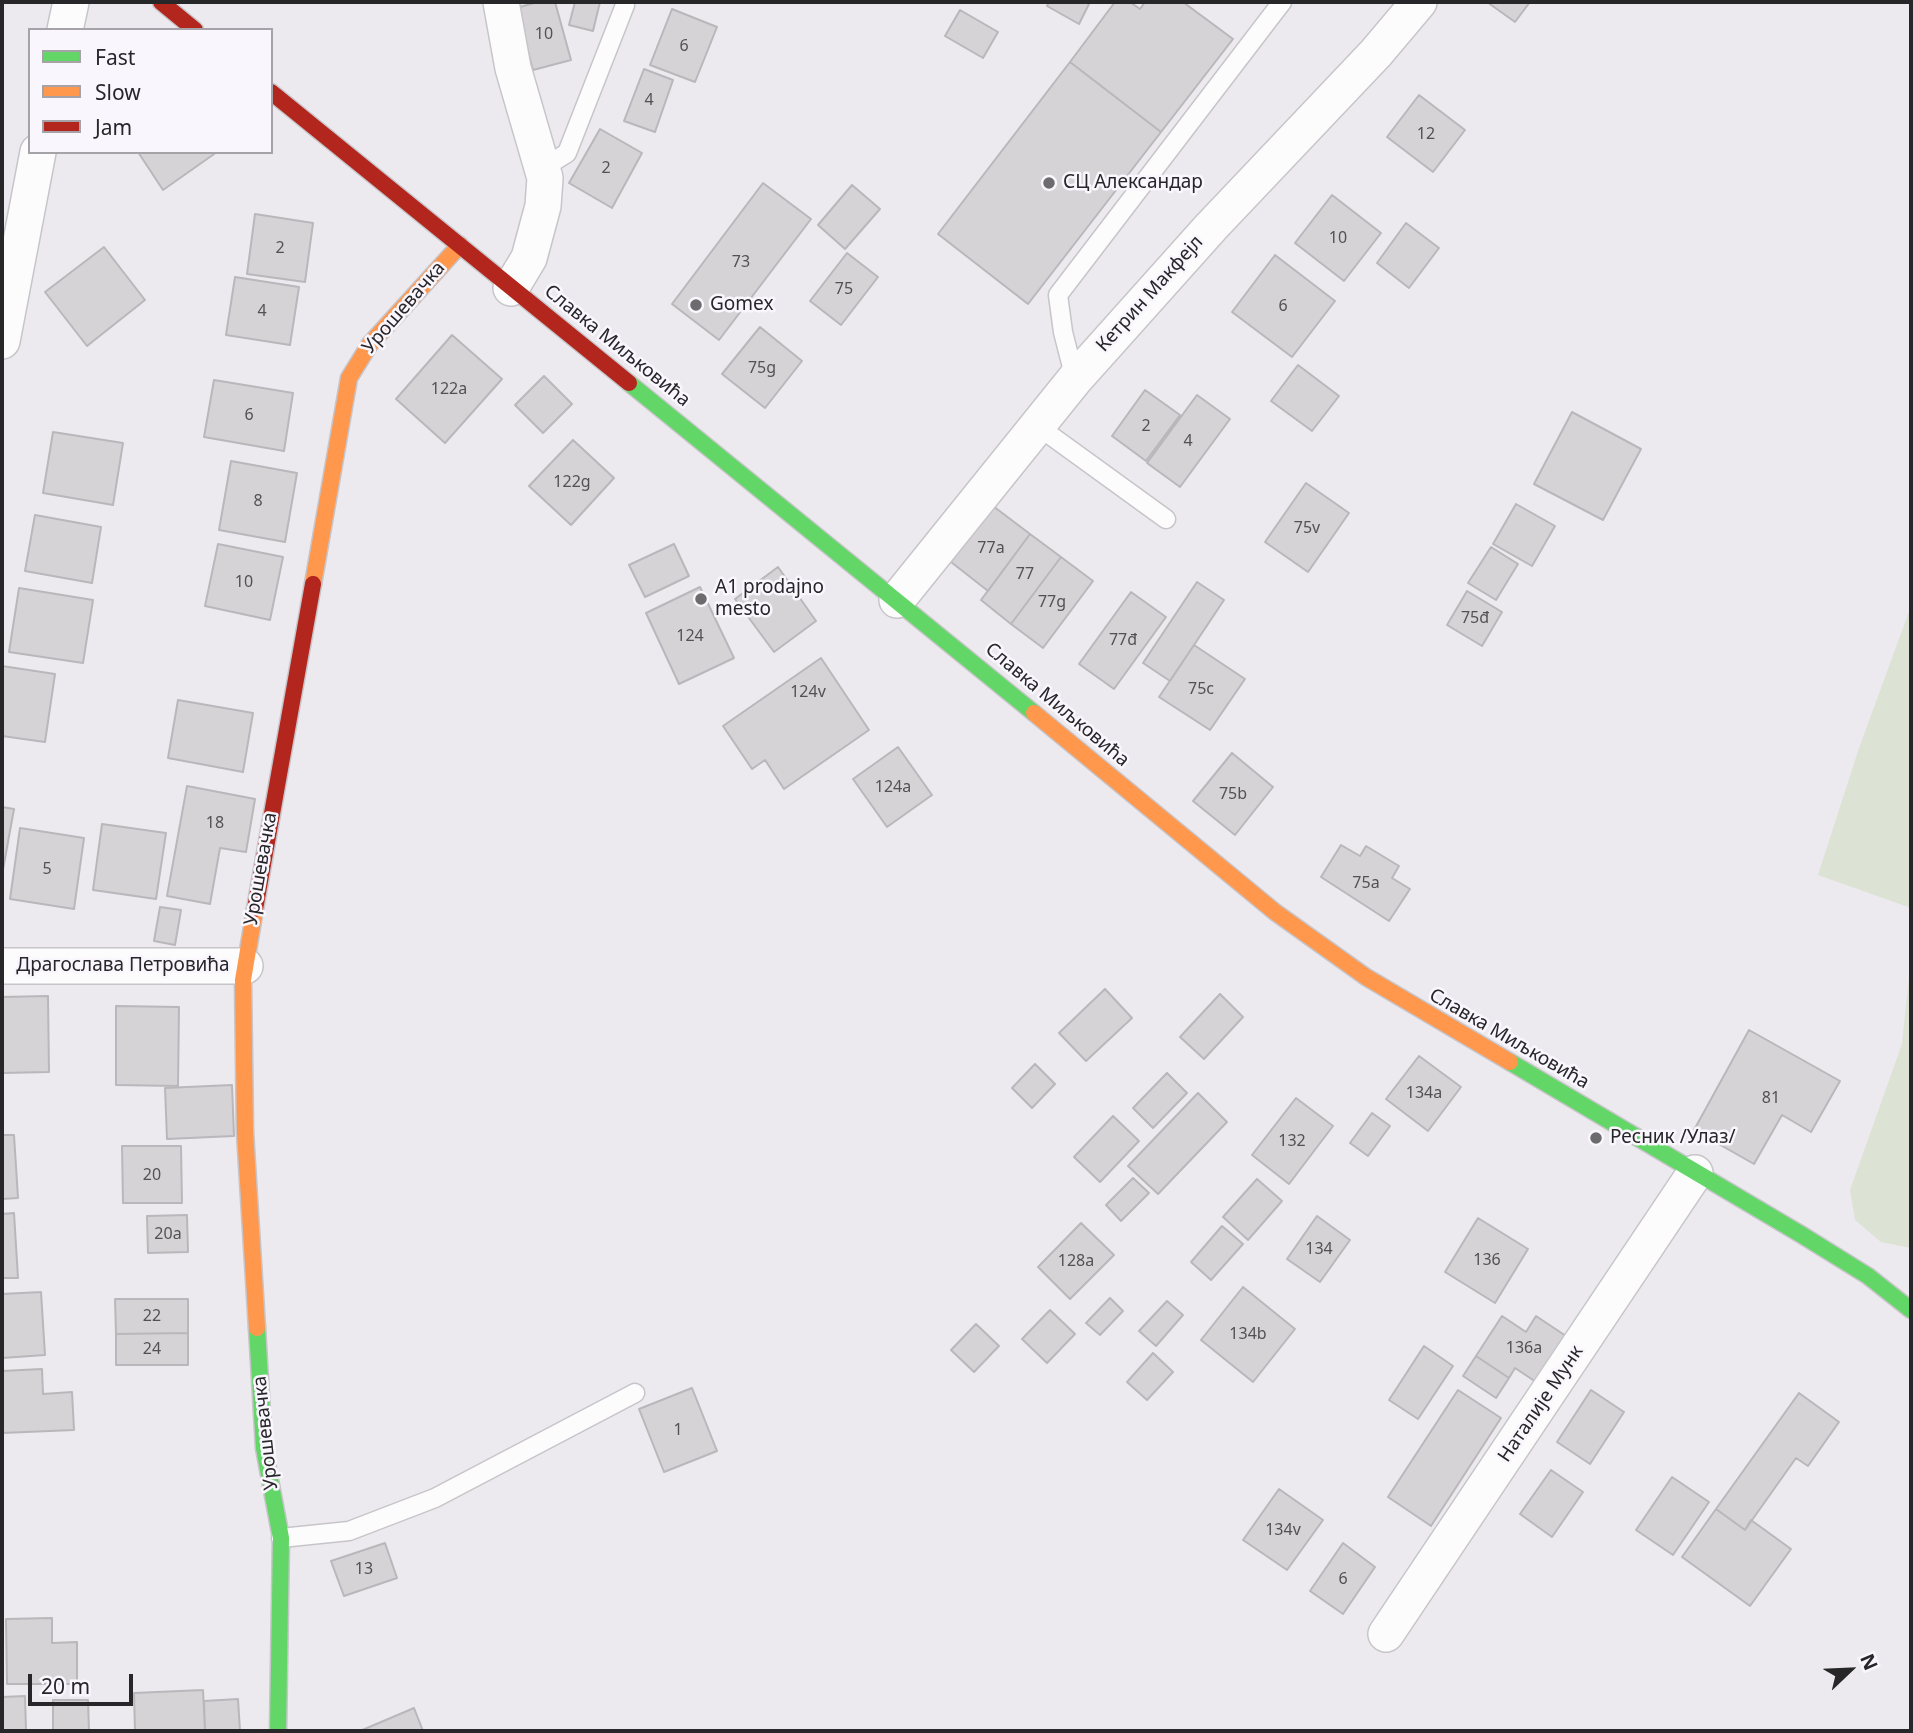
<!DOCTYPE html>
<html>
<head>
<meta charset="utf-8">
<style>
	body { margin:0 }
	#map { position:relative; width:1913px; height:1733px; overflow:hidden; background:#eceaee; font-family:"Noto Sans",sans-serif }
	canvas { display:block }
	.frame { position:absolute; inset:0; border:4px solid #272628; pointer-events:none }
	.legend { position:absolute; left:28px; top:28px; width:245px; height:126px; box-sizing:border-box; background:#f9f6fd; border:2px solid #a5a3a8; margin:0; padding:9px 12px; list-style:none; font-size:21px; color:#272628 }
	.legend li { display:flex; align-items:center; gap:14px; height:35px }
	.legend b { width:35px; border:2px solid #a5a3a8 }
	.north { position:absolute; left:1815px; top:1635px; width:70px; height:70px; -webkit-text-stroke:5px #f9f6fd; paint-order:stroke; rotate:67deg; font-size:19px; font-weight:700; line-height:28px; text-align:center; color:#272628 }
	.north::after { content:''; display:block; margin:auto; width:24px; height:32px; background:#272628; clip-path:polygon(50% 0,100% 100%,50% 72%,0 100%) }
	.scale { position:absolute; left:28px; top:1674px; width:105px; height:32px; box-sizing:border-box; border:4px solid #272628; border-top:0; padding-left:9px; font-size:21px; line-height:24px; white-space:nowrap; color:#272628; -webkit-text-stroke:5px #f9f6fd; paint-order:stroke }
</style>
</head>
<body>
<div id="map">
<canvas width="1913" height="1733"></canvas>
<div class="frame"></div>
<ul class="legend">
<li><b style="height:9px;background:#63d668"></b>Fast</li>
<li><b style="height:9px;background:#ff974d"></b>Slow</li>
<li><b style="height:9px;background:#b3261e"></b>Jam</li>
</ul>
<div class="north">N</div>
<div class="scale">20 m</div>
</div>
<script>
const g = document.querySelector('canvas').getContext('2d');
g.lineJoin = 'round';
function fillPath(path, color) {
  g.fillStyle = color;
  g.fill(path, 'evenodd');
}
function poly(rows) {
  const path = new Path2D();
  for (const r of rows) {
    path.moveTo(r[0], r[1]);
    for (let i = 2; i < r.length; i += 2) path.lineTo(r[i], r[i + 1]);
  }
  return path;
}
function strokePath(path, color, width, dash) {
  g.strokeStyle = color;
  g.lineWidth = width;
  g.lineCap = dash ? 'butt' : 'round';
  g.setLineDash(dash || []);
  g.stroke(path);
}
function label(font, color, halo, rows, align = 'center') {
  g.font = font + ' "Noto Sans",sans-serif';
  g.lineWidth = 5;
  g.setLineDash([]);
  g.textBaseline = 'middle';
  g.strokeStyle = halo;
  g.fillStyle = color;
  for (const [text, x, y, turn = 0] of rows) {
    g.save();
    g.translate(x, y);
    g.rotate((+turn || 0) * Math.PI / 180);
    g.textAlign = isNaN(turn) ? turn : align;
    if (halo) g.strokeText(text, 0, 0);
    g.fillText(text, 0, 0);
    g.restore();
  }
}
const green = poly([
	[1911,606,1911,908,1818,875,1858,751],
	[1911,956,1911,1248,1881,1242,1855,1220,1850,1190,1902,1044]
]);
const building = poly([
	[538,2,555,2,571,60,533,70,516,8,538,2],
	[575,2,600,2,593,31,569,25,575,2],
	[1049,2,1090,2,1079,24,1047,6,1049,2],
	[1115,2,1130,2,1140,9,1145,2,1183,2,1233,39,1161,132,1070,62,1115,2],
	[1487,2,1530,2,1515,22,1487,2],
	[672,9,717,27,695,82,650,65,672,9],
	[960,10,998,32,983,58,945,36,960,10],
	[1070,62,1161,132,1028,304,938,234,1070,62],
	[644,69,673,80,655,132,624,121,644,69],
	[1419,95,1465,130,1433,172,1387,137,1419,95],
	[600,129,642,153,612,208,569,183,600,129],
	[138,152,217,152,163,190,138,152],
	[763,183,811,219,719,340,672,304,763,183],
	[852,185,880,209,845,249,818,225,852,185],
	[1332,195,1381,233,1344,281,1295,243,1332,195],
	[255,214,313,223,305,282,247,274,255,214],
	[1406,223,1439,248,1409,288,1377,263,1406,223],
	[104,247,145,300,87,346,45,292,104,247],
	[847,253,878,277,841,325,810,301,847,253],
	[1275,255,1335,301,1292,357,1232,312,1275,255],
	[235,277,299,287,290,345,226,335,235,277],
	[760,327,802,361,765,408,722,374,760,327],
	[452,335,502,379,445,443,396,399,452,335],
	[1298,365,1339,396,1312,431,1271,401,1298,365],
	[544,376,572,404,543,433,515,405,544,376],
	[214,380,293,393,284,451,204,437,214,380],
	[1145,390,1180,415,1146,461,1112,436,1145,390],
	[1197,395,1230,419,1180,487,1147,463,1197,395],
	[1572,412,1641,449,1603,520,1534,484,1572,412],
	[53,432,123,443,113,505,43,493,53,432],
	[573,440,614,478,571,525,529,486,573,440],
	[231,461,297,473,285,542,219,530,231,461],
	[1306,483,1349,513,1308,572,1265,542,1306,483],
	[1516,504,1555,526,1532,566,1493,544,1516,504],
	[993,506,1030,534,988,591,951,562,993,506],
	[35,515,101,527,92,583,25,571,35,515],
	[1030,534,1061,557,1011,624,981,600,1030,534],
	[218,544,283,557,270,620,205,606,218,544],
	[674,544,689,576,645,597,629,565,674,544],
	[1491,547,1518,564,1496,600,1468,583,1491,547],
	[1061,557,1093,581,1043,648,1011,624,1061,557],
	[778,567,816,621,774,652,735,599,778,567],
	[1197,582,1224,600,1170,681,1143,663,1197,582],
	[700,587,734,658,679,684,646,613,700,587],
	[19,588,93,600,83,663,9,652,19,588],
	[1467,591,1502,612,1482,646,1447,625,1467,591],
	[1131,592,1166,617,1114,689,1079,664,1131,592],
	[1194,645,1245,679,1210,730,1159,697,1194,645],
	[821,658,869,730,784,789,765,760,752,769,723,726,821,658],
	[2,666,55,674,45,742,2,736,2,666],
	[178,700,253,713,243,772,168,758,178,700],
	[898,747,932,795,887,827,853,779,898,747],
	[1232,753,1273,787,1235,835,1193,801,1232,753],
	[187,786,255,799,246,852,220,848,210,904,167,896,187,786],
	[2,807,14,809,2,875,2,807],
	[102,824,166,833,156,899,93,890,102,824],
	[20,828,84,838,74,909,10,899,20,828],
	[1341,845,1360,856,1366,846,1399,866,1392,878,1410,889,1389,921,1321,877,1341,845],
	[160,907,181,910,175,945,154,941,160,907],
	[1105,989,1132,1018,1086,1061,1059,1033,1105,989],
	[1220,994,1243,1017,1204,1059,1180,1037,1220,994],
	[48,996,49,1072,2,1073,2,997,48,996],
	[116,1006,179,1007,178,1086,116,1085,116,1006],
	[1749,1030,1840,1081,1811,1132,1782,1115,1754,1164,1694,1130,1749,1030],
	[1419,1056,1461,1087,1428,1131,1386,1099,1419,1056],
	[1035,1064,1055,1084,1032,1108,1012,1088,1035,1064],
	[1167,1073,1187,1093,1153,1128,1133,1108,1167,1073],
	[232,1085,234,1136,167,1139,165,1088,232,1085],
	[1198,1093,1227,1122,1158,1194,1128,1166,1198,1093],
	[1296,1098,1333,1126,1289,1184,1252,1155,1296,1098],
	[1372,1113,1390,1126,1368,1156,1350,1143,1372,1113],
	[1113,1116,1139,1141,1100,1182,1074,1157,1113,1116],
	[2,1135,14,1135,18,1198,2,1199,2,1135],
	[122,1146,181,1146,182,1203,123,1203,122,1146],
	[1133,1178,1149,1193,1121,1221,1106,1205,1133,1178],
	[1257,1179,1282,1201,1248,1240,1223,1217,1257,1179],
	[14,1213,18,1278,2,1278,2,1214,14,1213],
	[187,1215,188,1252,148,1253,147,1216,187,1215],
	[1317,1216,1350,1240,1320,1282,1287,1259,1317,1216],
	[1478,1218,1528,1249,1495,1303,1445,1272,1478,1218],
	[1081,1223,1114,1255,1070,1299,1038,1267,1081,1223],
	[1222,1226,1243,1244,1211,1280,1191,1262,1222,1226],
	[1243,1287,1295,1329,1253,1382,1201,1340,1243,1287],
	[41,1292,45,1355,2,1358,2,1294,41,1292],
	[1110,1298,1123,1311,1100,1335,1086,1323,1110,1298],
	[115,1299,188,1299,188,1333,116,1334,115,1299],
	[1167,1301,1183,1315,1156,1346,1139,1331,1167,1301],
	[1050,1310,1075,1334,1047,1363,1022,1339,1050,1310],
	[1502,1316,1526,1332,1536,1316,1572,1340,1542,1386,1515,1368,1509,1378,1476,1356,1502,1316],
	[976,1324,999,1346,974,1372,951,1350,976,1324],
	[188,1333,188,1365,116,1365,116,1334,188,1333],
	[1424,1346,1453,1366,1418,1419,1389,1400,1424,1346],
	[1153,1353,1173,1372,1147,1400,1127,1382,1153,1353],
	[1476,1356,1509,1378,1496,1398,1463,1376,1476,1356],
	[42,1369,43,1394,72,1392,74,1430,2,1433,2,1371,42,1369],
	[692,1388,717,1451,664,1472,639,1409,692,1388],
	[1458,1390,1501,1418,1431,1526,1388,1497,1458,1390],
	[1591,1390,1624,1412,1590,1464,1557,1442,1591,1390],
	[1799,1393,1839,1422,1808,1466,1796,1458,1745,1530,1716,1509,1799,1393],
	[1551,1470,1583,1492,1552,1537,1520,1514,1551,1470],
	[1672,1477,1709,1502,1673,1555,1636,1530,1672,1477],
	[1279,1489,1323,1520,1287,1570,1243,1540,1279,1489],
	[1716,1509,1745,1530,1751,1520,1791,1549,1750,1606,1682,1557,1716,1509],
	[385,1543,397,1578,344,1596,331,1561,385,1543],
	[1343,1543,1375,1567,1343,1614,1310,1591,1343,1543],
	[52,1618,52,1643,77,1642,77,1684,7,1684,6,1619,52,1618],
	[203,1690,205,1731,135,1731,134,1693,203,1690],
	[25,1696,26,1731,2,1731,2,1697,25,1696],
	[238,1699,240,1731,205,1731,204,1701,238,1699],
	[53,1700,88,1700,89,1731,53,1731,53,1700],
	[414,1708,423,1731,360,1731,414,1708]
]);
const lane = poly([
	[543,168,567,153,625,5],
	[1075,379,1063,332,1058,295,1282,2],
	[1039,427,1166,519],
	[281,1538,349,1531,435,1498,635,1393]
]);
const street = poly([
	[501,2,513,68,545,178,543,206,529,258,511,288],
	[65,30,71,2],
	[2,341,38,152],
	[897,600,1075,379,1211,227,1376,53,1419,2],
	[2,966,245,966],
	[1386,1634,1695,1173]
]);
const fast = poly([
	[629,383,1034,713],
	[1510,1062,1802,1235,1868,1276,1911,1310],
	[257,1328,264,1448,281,1538,278,1731]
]);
const slow = poly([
	[313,584,349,378,370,344,460,245],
	[1034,713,1275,912,1366,977,1510,1062],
	[255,909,243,980,245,1132,257,1328]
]);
const jam = poly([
	[161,2,195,30],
	[271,92,629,383],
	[255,909,313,584]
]);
const markers = [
	[1049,183,7,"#6c6b6d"],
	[696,305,7,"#6c6b6d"],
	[701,599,7,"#6c6b6d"],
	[1596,1138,7,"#6c6b6d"]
];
const numberNames = [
	["10",544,34],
	["6",684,46],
	["4",649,100],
	["12",1426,134],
	["2",606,168],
	["10",1338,238],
	["2",280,248],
	["73",741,262],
	["75",844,289],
	["6",1283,306],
	["4",262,311],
	["75g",762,368],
	["122a",449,389],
	["6",249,415],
	["2",1146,426],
	["4",1188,441],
	["122g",572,482],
	["8",258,501],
	["75v",1307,528],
	["77a",991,548],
	["77",1025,574],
	["10",244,582],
	["77g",1052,602],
	["75đ",1475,618],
	["124",690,636],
	["77đ",1123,640],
	["75c",1201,689],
	["124v",808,692],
	["124a",893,787],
	["75b",1233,794],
	["18",215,823],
	["5",47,869],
	["75a",1366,883],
	["134a",1424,1093],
	["81",1771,1098],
	["132",1292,1141],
	["20",152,1175],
	["20a",168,1234],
	["134",1319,1249],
	["136",1487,1260],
	["128a",1076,1261],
	["22",152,1316],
	["134b",1248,1334],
	["136a",1524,1348],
	["24",152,1349],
	["1",678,1430],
	["134v",1283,1530],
	["13",364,1569],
	["6",1343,1579]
];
const poiNames = [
	["СЦ Александар",1063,183],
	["Gomex",710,305],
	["A1 prodajno",715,588],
	["mesto",715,610],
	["Ресник /Улаз/",1610,1138]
];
const streetNames = [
	["Кетрин Макфејл",1150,294,-48],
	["Урошевачка",404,308,-49],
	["Славка Миљковића",617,346,39],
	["Славка Миљковића",1057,705,40],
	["Урошевачка",261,869,-80],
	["Драгослава Петровића",123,966],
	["Славка Миљковића",1509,1039,30],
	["Наталије Мунк",1541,1404,-56],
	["Урошевачка",266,1433,-96]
];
fillPath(green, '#dce2d4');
fillPath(building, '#d5d3d6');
strokePath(building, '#b9b7bb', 2);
strokePath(lane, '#c7c5c9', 21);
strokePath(street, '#c7c5c9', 38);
strokePath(fast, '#c7c5c9', 19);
strokePath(slow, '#c7c5c9', 19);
strokePath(jam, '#c7c5c9', 19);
strokePath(lane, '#fcfcfc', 18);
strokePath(street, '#fcfcfc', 35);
strokePath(fast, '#63d668', 16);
strokePath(slow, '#ff974d', 16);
strokePath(jam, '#b3261e', 16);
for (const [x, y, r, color] of markers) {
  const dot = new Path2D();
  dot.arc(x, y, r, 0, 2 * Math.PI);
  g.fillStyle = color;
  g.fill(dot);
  strokePath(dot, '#f9f6fd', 2.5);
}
label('16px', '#525154', null, numberNames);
label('19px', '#272628', '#f9f6fd', poiNames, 'left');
label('19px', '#272628', '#f9f6fd', streetNames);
</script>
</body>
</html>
